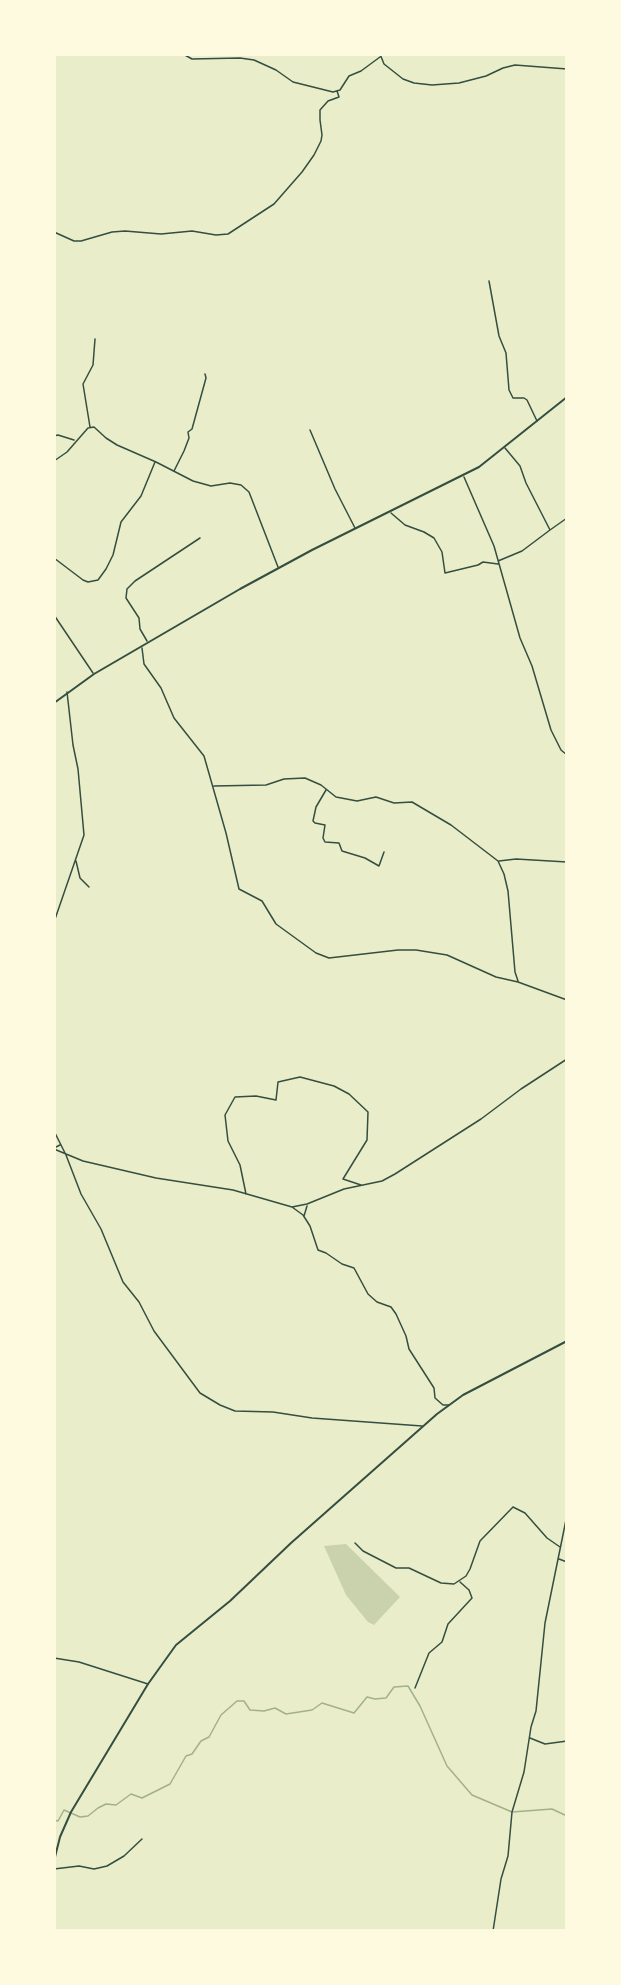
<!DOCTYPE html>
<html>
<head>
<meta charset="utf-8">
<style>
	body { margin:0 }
	#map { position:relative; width:621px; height:1985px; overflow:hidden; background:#e9edc9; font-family:"Fira Sans Condensed",sans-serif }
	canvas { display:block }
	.frame { position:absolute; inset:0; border:56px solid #fefae0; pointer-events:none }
</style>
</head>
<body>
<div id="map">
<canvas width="621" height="1985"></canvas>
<div class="frame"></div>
</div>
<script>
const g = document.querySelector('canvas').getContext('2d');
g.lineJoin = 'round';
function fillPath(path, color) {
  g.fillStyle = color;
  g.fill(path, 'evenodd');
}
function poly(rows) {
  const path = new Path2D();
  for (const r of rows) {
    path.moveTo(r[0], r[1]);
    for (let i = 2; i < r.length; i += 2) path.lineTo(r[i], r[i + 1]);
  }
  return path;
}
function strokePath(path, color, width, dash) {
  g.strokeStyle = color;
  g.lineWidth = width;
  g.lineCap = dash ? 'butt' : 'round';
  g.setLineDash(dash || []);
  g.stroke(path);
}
const green = poly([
	[346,1544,400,1597,374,1625,368,1622,346,1595,324,1546]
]);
const stream = poly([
	[54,1820,58,1821,64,1810,80,1817,88,1816,98,1808,106,1804,116,1805,131,1794,142,1798,170,1784,186,1756,192,1754,201,1741,209,1737,221,1715,237,1701,244,1701,250,1710,264,1711,275,1708,286,1714,312,1710,322,1703,354,1713,367,1697,375,1699,386,1698,394,1687,408,1686,420,1706,447,1766,472,1795,512,1812,552,1809,567,1816]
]);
const minor = poly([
	[183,54,192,59,240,58,254,60,276,70,293,82,333,92,340,90,349,76,361,71,380,57],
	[380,54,384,64,403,79,414,83,432,85,459,83,486,76,503,68,515,65,567,69],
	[54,232,74,241,81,241,112,232,125,231,161,234,192,231,216,235,228,234,274,204,302,172,314,155,321,141,322,135,320,120,320,110,328,101,339,97,337,91],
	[489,281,499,336,506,353,509,390,513,398,524,398,527,400,537,421],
	[90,427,83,384,93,365,95,339],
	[310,430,335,489,355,528],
	[54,436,58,435,74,440],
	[54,461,67,452,88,428,94,427,106,438,117,445,156,462,193,481,211,486,230,483,241,485,249,492,278,567],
	[174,471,184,451,189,438,188,432,192,429,206,378,205,374],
	[464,477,494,546,520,638,532,666,551,730,561,750,567,755],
	[391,513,405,525,424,532,434,538,442,552,445,573,478,565,483,562,498,564],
	[550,530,567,518],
	[54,558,83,580,88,582,98,580,106,569,113,555,121,522,141,496,155,462],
	[498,561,522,551,550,530,526,483,520,466,505,448],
	[54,615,93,673],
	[147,641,140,629,139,618,126,598,127,589,135,581,200,538],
	[142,648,144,664,161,688,174,718,204,756,226,833,239,889,262,901,276,924,316,953,329,958,398,950,416,950,447,955,496,977,518,982,567,1000],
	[214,786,266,785,284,779,305,778,321,785,336,797,357,801,376,797,394,803,412,802,451,825,498,861,504,874,508,891,515,972,518,981],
	[326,790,316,807,313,821,315,823,325,825,323,838,325,842,339,843,342,851,365,858,379,866,384,852],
	[76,861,80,878,89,887],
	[499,861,516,859,567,862],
	[54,922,84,835,78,769,73,745,67,692],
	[54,1131,66,1155,81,1194,101,1229,123,1282,139,1302,154,1331,200,1393,220,1405,235,1411,273,1412,312,1418,422,1426],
	[54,1148,60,1145],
	[54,1149,83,1161,156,1178,233,1190,292,1207,307,1204,344,1189,382,1181,395,1174,481,1119,521,1089,567,1059],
	[246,1194,240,1165,228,1141,225,1115,235,1097,256,1096,276,1100,278,1082,300,1077,334,1086,349,1094,368,1112,367,1140,343,1179,361,1185],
	[292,1207,303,1215,310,1226,318,1250,326,1253,342,1264,354,1268,368,1294,377,1302,391,1307,396,1314,406,1336,409,1349,434,1388,435,1398,443,1405,449,1405],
	[304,1216,307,1206],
	[355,1543,363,1551,396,1568,409,1568,441,1583,454,1584,466,1576,470,1569,480,1541,513,1507,525,1513,547,1538,560,1547],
	[559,1559,567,1562],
	[54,1658,79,1662,148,1684],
	[415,1688,429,1653,442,1642,448,1624,472,1598,469,1590,460,1582],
	[530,1738,545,1744,567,1741],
	[54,1869,79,1866,94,1869,107,1866,124,1856,142,1839],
	[493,1931,501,1879,508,1856,512,1812,524,1772,531,1727,536,1711,545,1623,567,1515]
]);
const tertiary = poly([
	[54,703,94,674,240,589,312,550,479,467,567,397],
	[54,1861,60,1837,71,1812,148,1684,176,1645,230,1601,291,1543,437,1414,463,1395,567,1341]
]);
fillPath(green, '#cad2ad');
strokePath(stream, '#a3b18a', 1.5);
strokePath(minor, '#344e41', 1.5);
strokePath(tertiary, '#344e41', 2);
</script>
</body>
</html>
